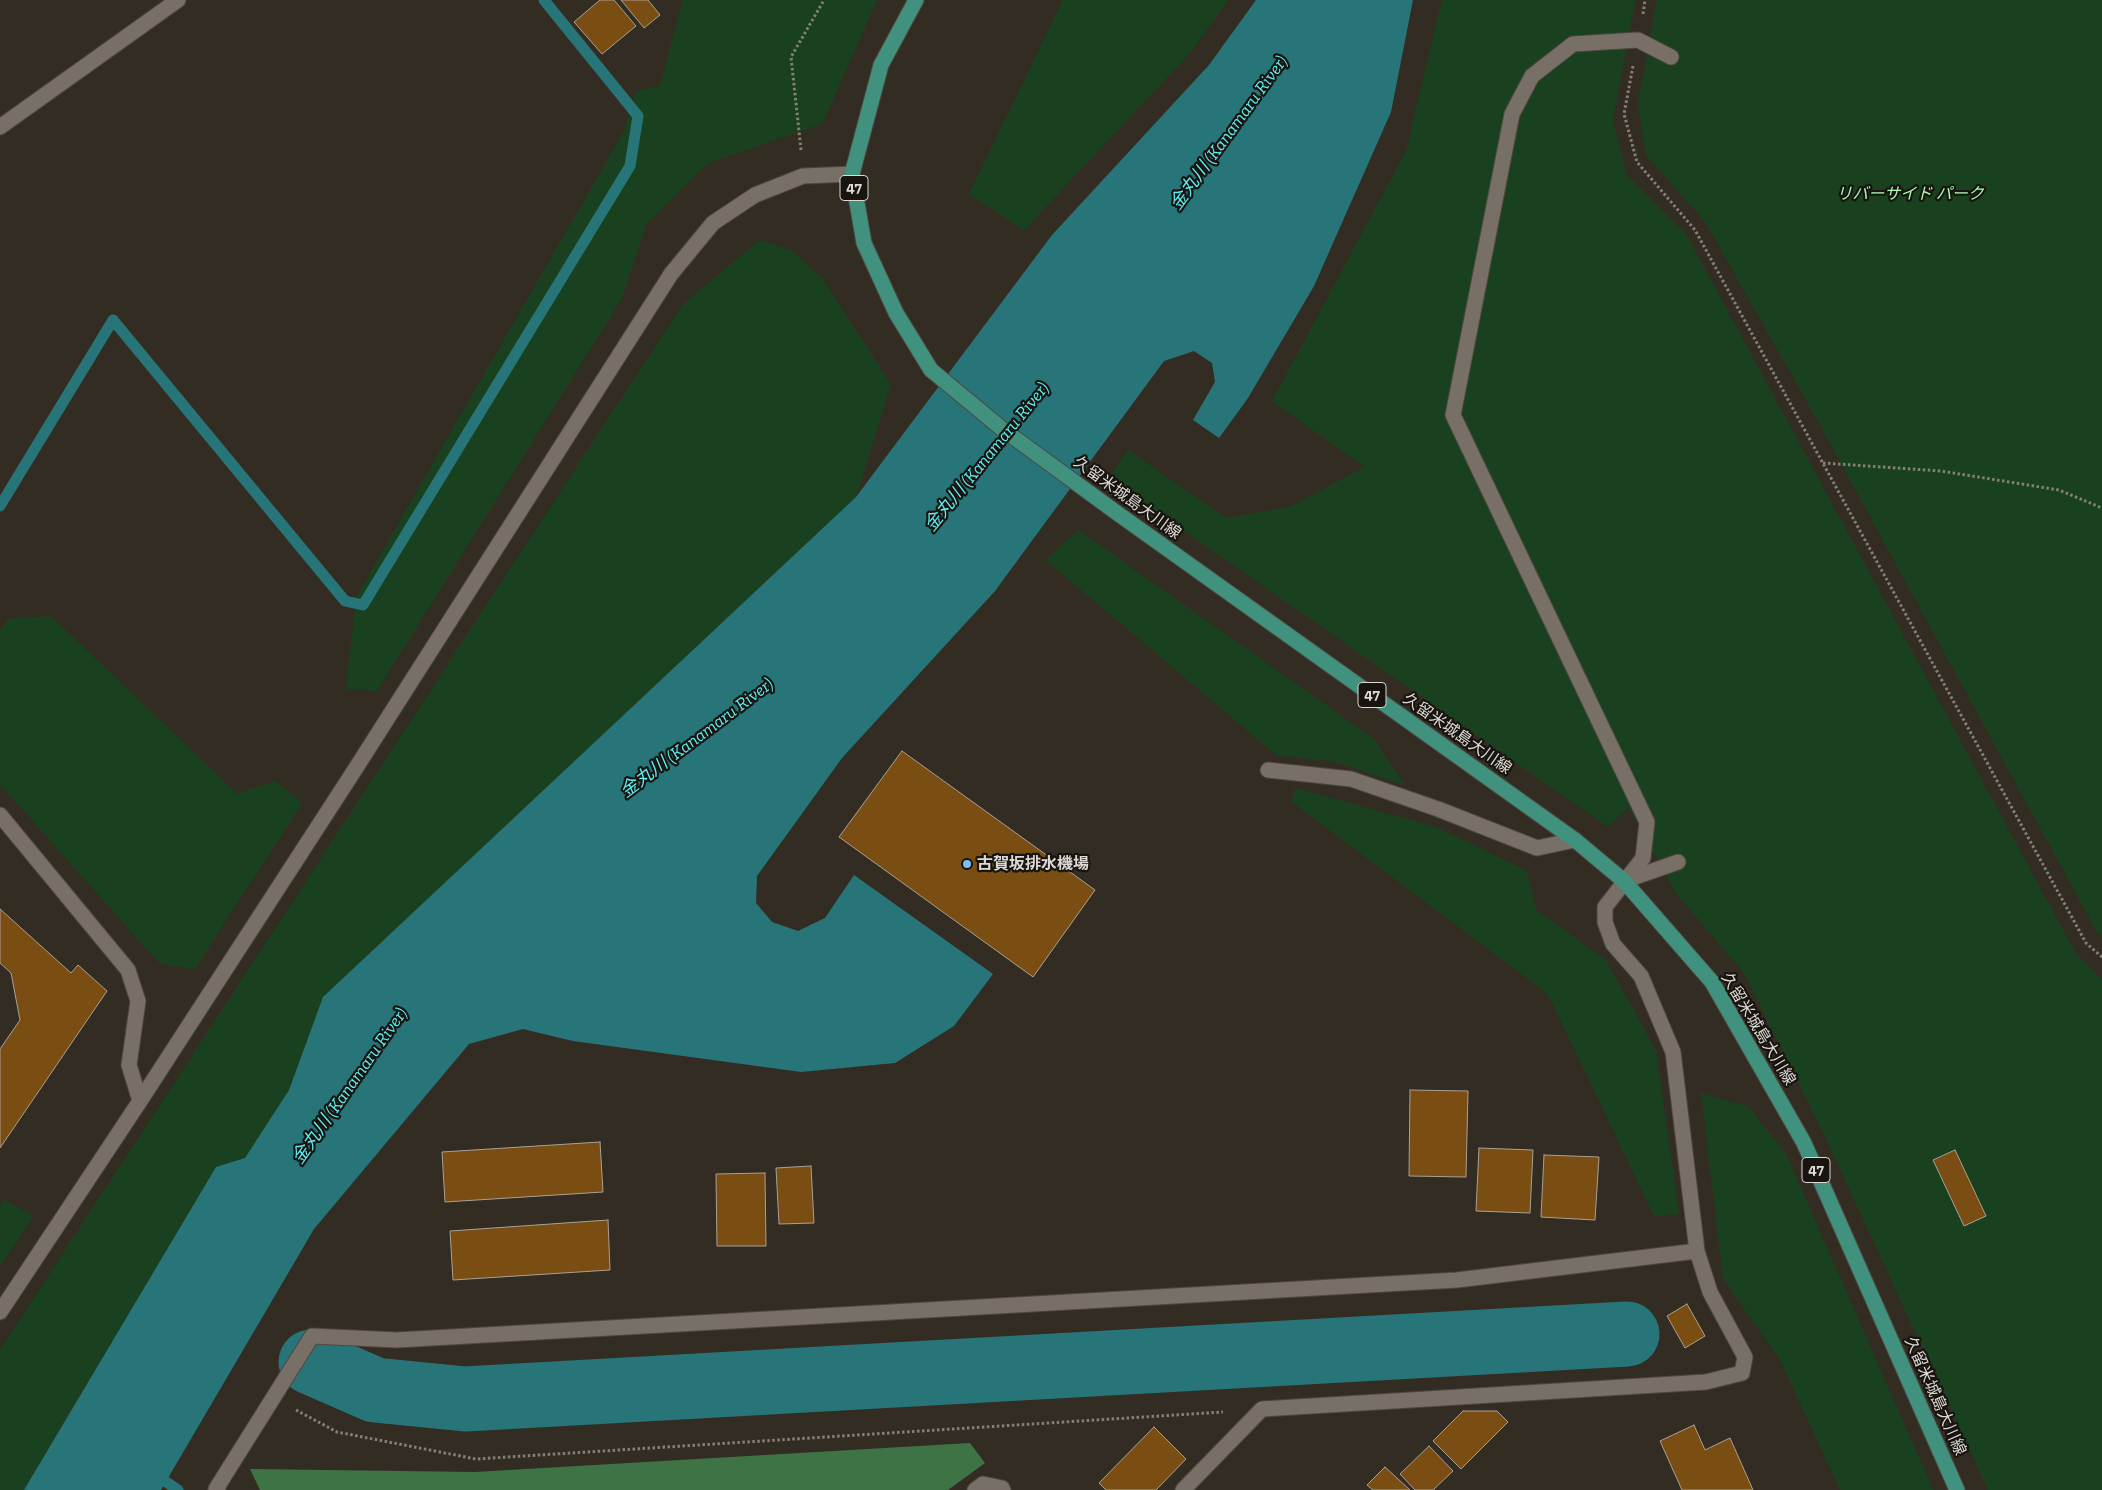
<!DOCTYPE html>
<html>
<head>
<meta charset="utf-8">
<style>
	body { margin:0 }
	canvas { display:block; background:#332c23 }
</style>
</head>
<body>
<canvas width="2102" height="1490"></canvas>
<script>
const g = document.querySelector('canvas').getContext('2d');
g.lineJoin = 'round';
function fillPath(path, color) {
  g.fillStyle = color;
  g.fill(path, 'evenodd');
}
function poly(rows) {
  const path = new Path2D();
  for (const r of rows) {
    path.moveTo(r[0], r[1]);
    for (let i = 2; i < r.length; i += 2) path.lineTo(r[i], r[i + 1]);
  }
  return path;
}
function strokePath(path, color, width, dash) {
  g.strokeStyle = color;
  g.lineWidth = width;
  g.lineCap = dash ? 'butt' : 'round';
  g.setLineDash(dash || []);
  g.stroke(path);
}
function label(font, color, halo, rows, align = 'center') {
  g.font = font + ' "Zilla Slab","Noto Sans JP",serif';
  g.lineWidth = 4.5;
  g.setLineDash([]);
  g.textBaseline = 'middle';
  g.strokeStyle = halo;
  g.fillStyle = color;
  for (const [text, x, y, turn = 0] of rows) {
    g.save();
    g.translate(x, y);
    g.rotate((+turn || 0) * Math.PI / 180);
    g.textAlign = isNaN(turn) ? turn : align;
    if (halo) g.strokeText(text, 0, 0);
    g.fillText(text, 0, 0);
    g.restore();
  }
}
const green = poly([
	[683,0,877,0,822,124,708,163,646,225,622,298,377,691,346,689,356,597,624,131,636,91,660,86],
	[1063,0,1228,0,1191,52,1024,230,969,194],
	[1442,0,1635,0,1613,121,1627,175,1686,234,2076,954,2102,980,2102,1490,1988,1490,1827,1141,1744,973,1675,892,1628,807,1608,827,1109,478,1128,450,1226,518,1290,507,1365,467,1272,401,1406,151],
	[1657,0,2102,0,2102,937,2097,932,1826,436,1706,223,1646,155,1638,105],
	[760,240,791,250,823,279,891,385,856,497,323,997,289,1090,245,1158,216,1167,24,1490,0,1490,0,1350,683,304],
	[1078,530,1374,739,1404,785,1337,762,1276,755,1046,560],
	[51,616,237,794,275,781,302,803,194,970,159,963,0,784,0,631,8,619],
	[1295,788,1436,827,1527,871,1536,910,1606,960,1656,1051,1679,1214,1654,1216,1548,994,1292,802],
	[1701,1093,1748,1106,1786,1154,1933,1490,1840,1490,1781,1362,1723,1278],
	[5,1200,33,1216,0,1267,0,1205]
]);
const forest = poly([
	[970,1443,985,1463,948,1490,260,1490,250,1469,475,1472]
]);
const water = poly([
	[1256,0,1413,0,1391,112,1314,286,1248,398,1219,438,1193,420,1215,382,1212,363,1194,351,1164,361,995,591,842,758,757,876,756,903,772,922,798,931,825,918,854,875,993,974,954,1026,895,1063,801,1072,573,1041,523,1029,469,1044,314,1229,161,1490,24,1490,216,1167,245,1158,289,1090,323,997,856,497,1052,235,1209,65]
]);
const stream = poly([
	[0,506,113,320,345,601,363,605,630,166,638,116,544,0],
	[153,1473,178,1490]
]);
const river = poly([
	[311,1362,375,1390,465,1399,1627,1334]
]);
const building = poly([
	[600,0,614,0,636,26,602,54,574,22,600,0],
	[621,0,648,0,660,15,644,28,621,0],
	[902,751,1095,890,1033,977,839,837,902,751],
	[0,909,71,973,78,965,107,991,0,1148,0,1049,20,1020,11,973,0,963,0,909],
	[1410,1090,1468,1091,1466,1177,1409,1176,1410,1090],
	[600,1142,603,1192,445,1202,442,1152,600,1142],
	[1479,1148,1533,1150,1530,1213,1476,1211,1479,1148],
	[1955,1150,1986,1216,1964,1226,1933,1160,1955,1150],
	[1544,1155,1599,1157,1595,1220,1541,1217,1544,1155],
	[811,1166,814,1223,779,1224,776,1168,811,1166],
	[765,1173,766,1246,717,1246,716,1174,765,1173],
	[608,1220,610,1270,453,1280,450,1231,608,1220],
	[1687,1304,1705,1336,1685,1348,1667,1316,1687,1304],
	[1463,1411,1497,1411,1508,1422,1461,1469,1433,1441,1463,1411],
	[1694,1425,1705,1450,1730,1438,1753,1490,1682,1490,1660,1441,1694,1425],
	[1154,1427,1186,1459,1156,1490,1106,1490,1099,1483,1154,1427],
	[1429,1446,1453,1471,1433,1490,1415,1490,1400,1474,1429,1446],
	[1385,1467,1410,1490,1373,1490,1367,1485,1385,1467]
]);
const path = poly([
	[1643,14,1645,0],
	[1633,66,1624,114,1637,162,1695,230,2086,943,2102,957],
	[801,150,791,57,824,0],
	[1823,463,1941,471,2059,490,2102,508],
	[296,1410,337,1432,476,1459,1223,1412]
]);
const minor = poly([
	[0,127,178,0],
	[1268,770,1351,779,1438,809,1537,848,1575,840],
	[0,815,128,970,138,1001,129,1065,140,1101],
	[1624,881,1678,862],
	[0,1312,140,1101,354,771,671,274,713,223,755,195,803,176,852,174],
	[218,1490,216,1489,312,1336,397,1340,1457,1280,1697,1251],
	[975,1490,983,1484,1002,1488,1003,1490],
	[1183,1490,1262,1409,1706,1382,1742,1373,1745,1357,1710,1292,1697,1251,1673,1052,1641,976,1613,944,1605,922,1605,907,1643,858,1647,822,1453,415,1512,114,1532,76,1573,44,1638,40,1671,57]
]);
const major = poly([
	[916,0,881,65,852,174,864,243,896,313,931,370,1001,428,1117,513,1575,840,1624,881,1712,982,1804,1143,1957,1490]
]);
const markers = [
	[967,864,5,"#7cbef9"]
];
const shields = [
	[854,188,28],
	[1372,695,28],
	[1816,1170,28]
];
const shieldNames = [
	["47",854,188],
	["47",1372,695],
	["47",1816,1170]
];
const parkNames = [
	["リバーサイド パーク",1910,194]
];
const streetNames = [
	["久留米城島大川線",1127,498,36],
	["久留米城島大川線",1457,734,35],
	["久留米城島大川線",1758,1029,59],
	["久留米城島大川線",1935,1396,66]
];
const poiNames = [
	["古賀坂排水機場",977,864]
];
const waterNames = [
	["金丸川 (Kanamaru River)",1229,133,-54],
	["金丸川 (Kanamaru River)",987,457,-51],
	["金丸川 (Kanamaru River)",697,738,-37],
	["金丸川 (Kanamaru River)",350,1086,-55]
];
fillPath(green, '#19411f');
fillPath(forest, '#3e7345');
fillPath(water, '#287579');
strokePath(stream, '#287579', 11);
strokePath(river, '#287579', 65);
fillPath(building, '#7a4d13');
strokePath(building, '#aaa096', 1);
strokePath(minor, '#4e4741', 17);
strokePath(major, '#4e4741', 17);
strokePath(path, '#857f78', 3, [2.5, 2.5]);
strokePath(minor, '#786f66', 15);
strokePath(major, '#40917e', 15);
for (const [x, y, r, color] of markers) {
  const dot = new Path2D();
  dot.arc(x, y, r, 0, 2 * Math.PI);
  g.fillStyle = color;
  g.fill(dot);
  strokePath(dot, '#181511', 2);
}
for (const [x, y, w] of shields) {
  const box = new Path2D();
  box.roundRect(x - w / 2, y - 12.5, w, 25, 4);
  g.fillStyle = '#181511';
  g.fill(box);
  strokePath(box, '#ded9d4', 1);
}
label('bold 15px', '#ded9d4', null, shieldNames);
label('italic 16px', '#abf9b3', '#181511', parkNames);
label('16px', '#ded9d4', '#181511', streetNames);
label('bold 16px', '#ded9d4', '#181511', poiNames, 'left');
label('italic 18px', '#5feff5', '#181511', waterNames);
</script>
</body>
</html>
